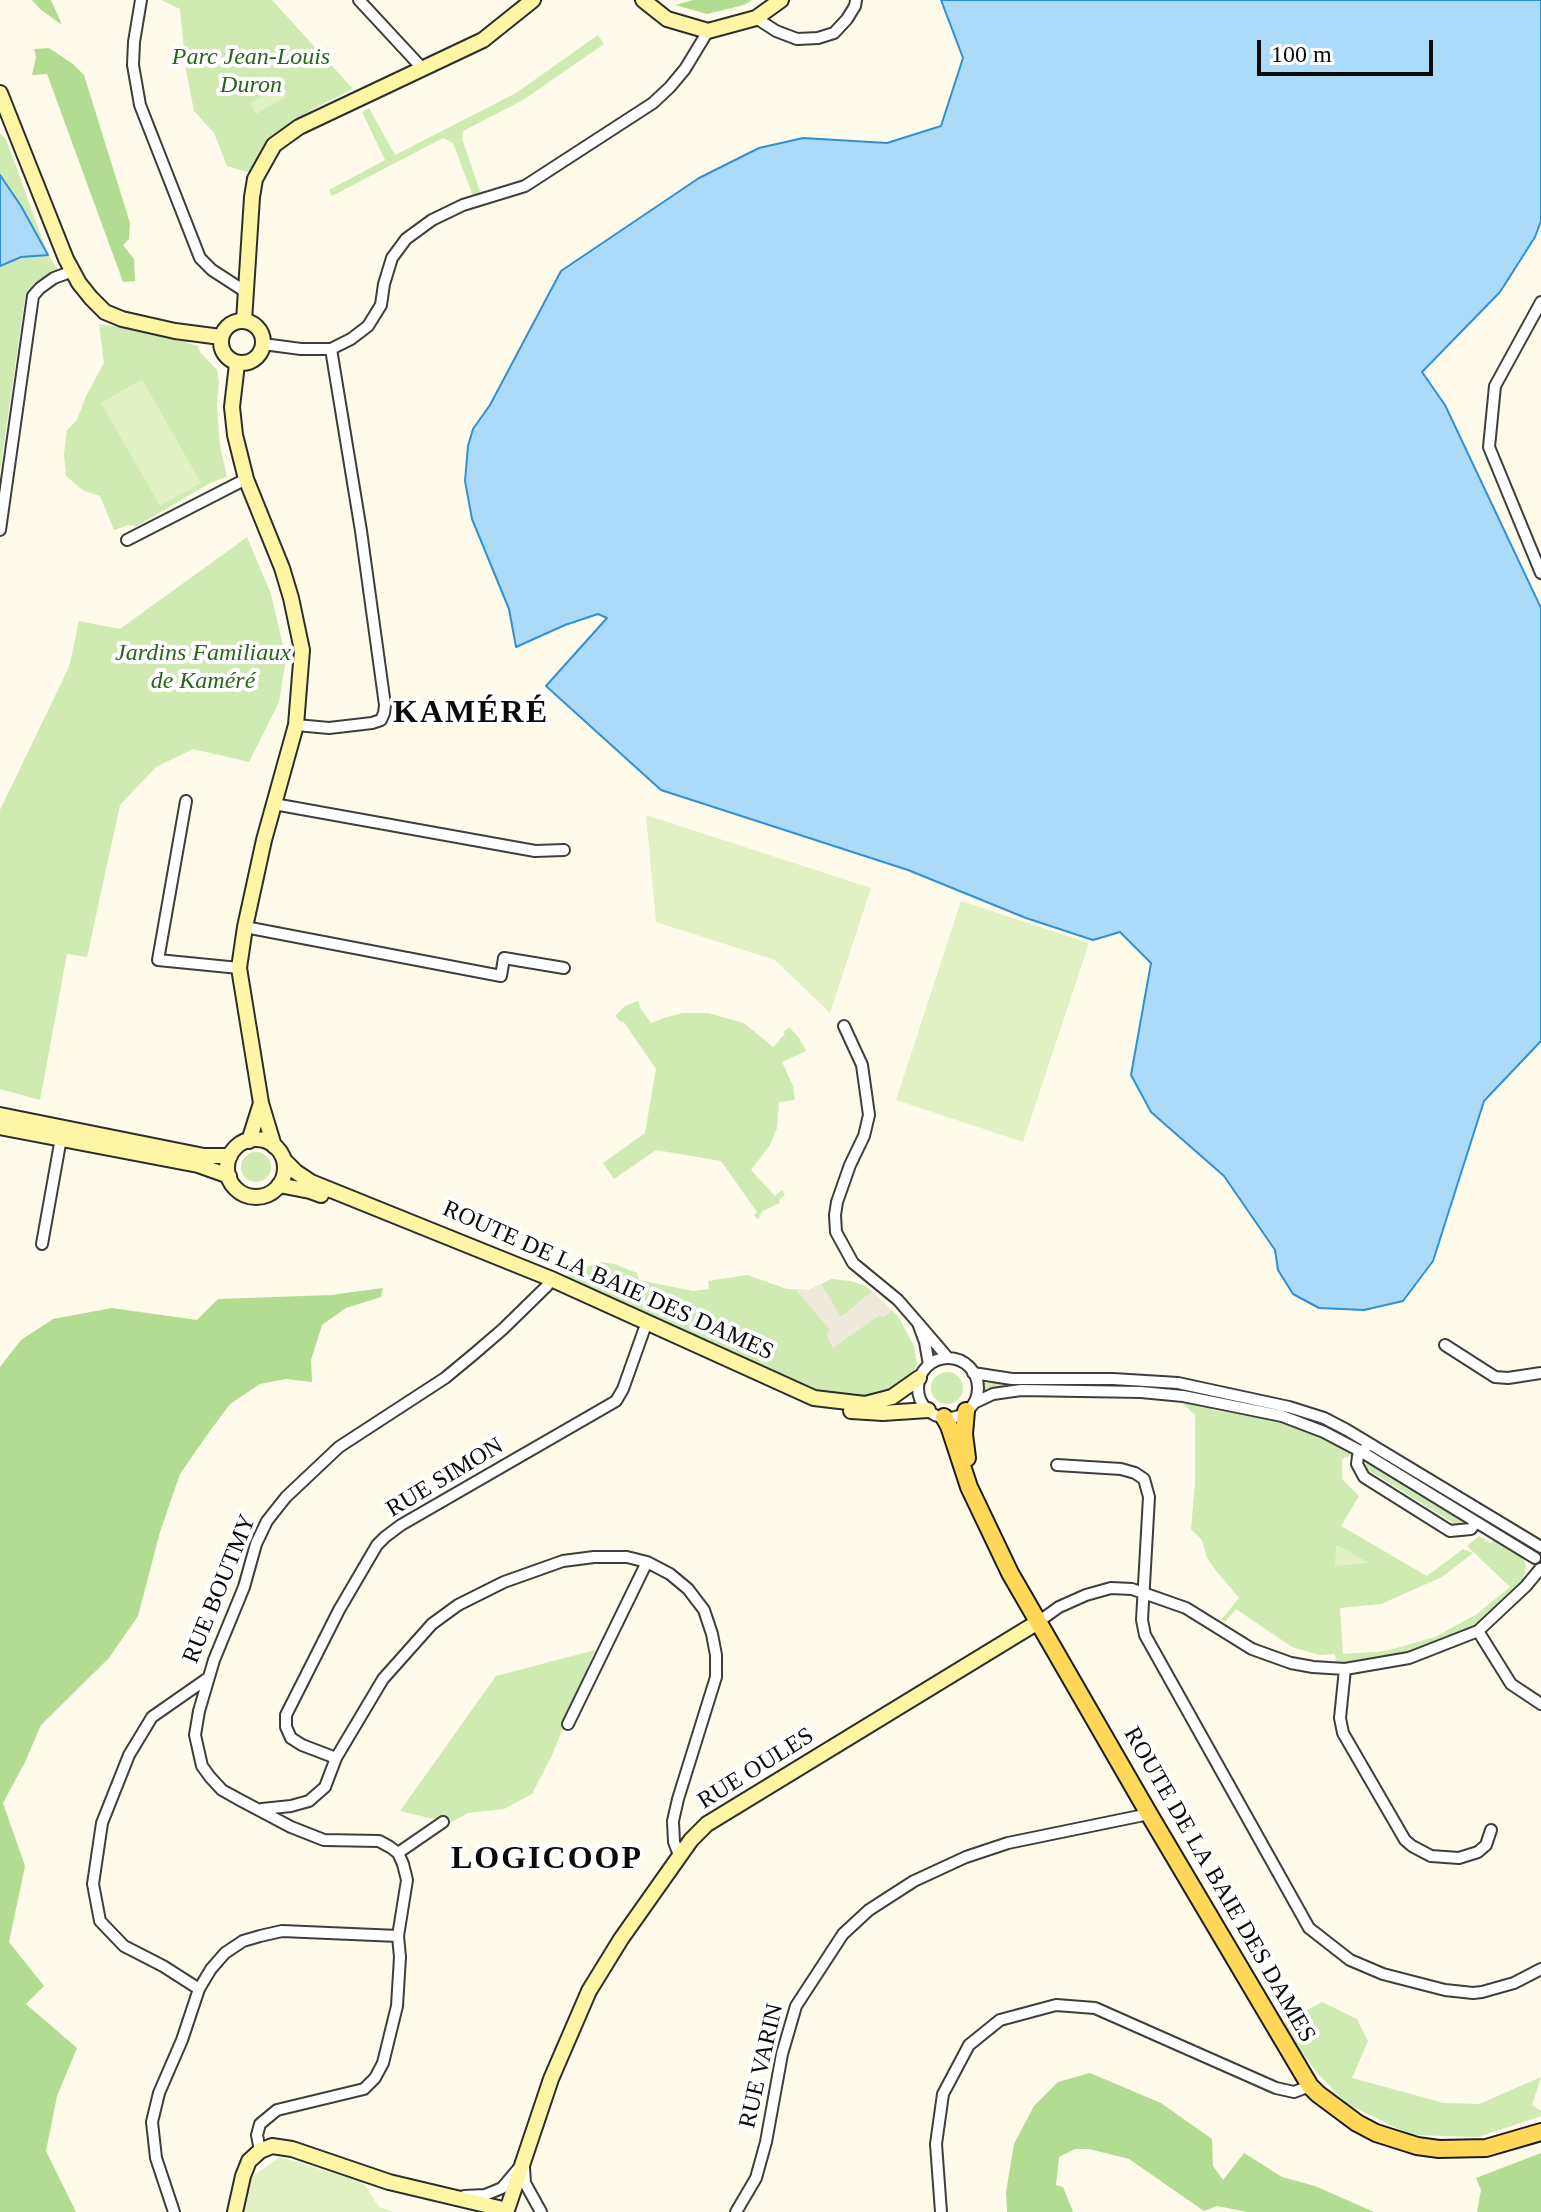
<!DOCTYPE html>
<html>
<head>
<meta charset="utf-8">
<style>
  body { margin:0 }
  #map { position:relative; width:1541px; height:2212px; overflow:hidden; background:#fffbea; font-family:"Times New Roman",serif }
  canvas { display:block }
  .scale { position:absolute; left:1257px; top:40px; width:176px; height:36px; box-sizing:border-box; border:4px solid #0b0b0b; border-top:0; padding-left:10px; font-size:24px; line-height:28px; white-space:nowrap; color:#0b0b0b; -webkit-text-stroke:6px #fff; paint-order:stroke }
</style>
</head>
<body>
<div id="map">
<canvas width="1541" height="2212"></canvas>
<div class="scale">100 m</div>
</div>
<script>
const ctx = document.querySelector('canvas').getContext('2d');
ctx.lineJoin = 'round';
function paint(path, color) { ctx.fillStyle = color; ctx.fill(path, 'evenodd'); }
const toPath = rows => new Path2D(rows.map(r => 'M' + r).join(''));
function strokePath(path, color, width, dash) { ctx.strokeStyle = color; ctx.lineWidth = width; ctx.lineCap = dash ? 'butt' : 'round'; ctx.setLineDash(dash || []); ctx.stroke(path); }
function drawText(font, color, halo, rows, align = 'center') {
  ctx.font = font + ' "Times New Roman",serif'; ctx.lineWidth = 8; ctx.setLineDash([]); ctx.textBaseline = 'middle'; ctx.strokeStyle = halo; ctx.fillStyle = color; for (const [text, x, y, turn = 0] of rows) {
    ctx.save(); ctx.translate(x, y); ctx.rotate((+turn || 0) * Math.PI / 180); ctx.textAlign = isNaN(turn) ? turn : align; if (halo) ctx.strokeText(text, 0, 0); ctx.fillText(text, 0, 0); ctx.restore();
  }
}
paint(toPath([
  [161,0,272,0,353,89,313,109,272,135,251,173,227,166,214,133,194,111,186,70,180,9],
  [598,35,604,44,523,100,463,131,462,139,481,194,473,196,453,143,443,138,332,196,329,190,385,160,362,112,369,108,395,155,516,93],
  [0,133,6,139,48,255,59,271,35,282,25,298,0,471],
  [99,324,152,332,198,346,200,352,217,370,219,381,217,406,220,446,227,477,212,482,137,526,128,525,114,530,100,496,84,491,66,476,64,454,67,430,77,420,86,396,104,363],
  [247,537,271,594,286,659,279,702,249,762,193,749,156,767,120,805,87,957,67,954,40,1100,0,1089,0,810,69,667,79,621,120,629],
  [638,1001,641,1009,651,1023,667,1017,683,1013,708,1013,744,1023,773,1047,785,1034,783,1032,789,1027,799,1038,806,1051,782,1062,793,1086,795,1100,779,1102,777,1128,770,1145,751,1170,775,1196,782,1190,785,1195,779,1200,780,1203,763,1211,759,1216,760,1218,757,1219,754,1215,757,1212,721,1161,656,1150,614,1179,603,1163,645,1133,656,1069,623,1021,621,1022,615,1016,625,1006],
  '241 1167a15 15 0 1 1 30 0a15 15 0 1 1-30 0Z',
  [599,1262,615,1264,637,1273,639,1280,693,1291,709,1289,708,1281,747,1275,787,1289,809,1290,831,1279,851,1281,866,1286,898,1316,914,1346,917,1364,908,1381,895,1390,877,1396,846,1396,804,1388,565,1279,568,1275],
  '931 1388a16 16 0 1 1 32 0a16 16 0 1 1-32 0Z',
  [982,1383,1131,1384,1168,1387,1280,1408,1332,1426,1358,1440,1357,1443,1330,1430,1212,1398,1005,1388,984,1392],
  [1181,1402,1205,1404,1213,1410,1251,1417,1263,1415,1285,1421,1324,1436,1353,1451,1355,1458,1349,1456,1342,1459,1342,1479,1359,1496,1341,1526,1427,1576,1463,1549,1473,1553,1442,1577,1381,1604,1340,1608,1343,1654,1386,1651,1435,1637,1477,1614,1510,1587,1467,1546,1479,1536,1491,1543,1495,1538,1522,1555,1526,1566,1522,1583,1488,1615,1467,1630,1422,1649,1377,1659,1336,1663,1335,1654,1320,1655,1292,1647,1236,1609,1225,1622,1221,1620,1239,1598,1217,1572,1207,1558,1202,1540,1191,1529,1195,1483,1195,1415],
  [1371,1447,1526,1543,1524,1547,1368,1452],
  [1367,1462,1372,1462,1458,1515,1463,1521,1462,1526,1450,1531,1453,1523,1370,1471,1364,1477,1363,1469],
  [595,1650,552,1755,532,1794,504,1809,468,1813,450,1823,400,1811,496,1676],
  [1322,2002,1357,2019,1368,2041,1352,2078,1444,2103,1479,2104,1541,2077,1532,2105,1541,2111,1541,2116,1478,2137,1411,2135,1347,2104,1319,2075,1288,2034,1285,2022]
]), '#cfeab2');
paint(toPath([
  [32,0,51,0,62,25,40,9],
  [693,0,752,0,744,5,707,14,675,5],
  [49,48,73,64,84,75,130,223,129,239,123,245,134,259,135,281,123,282,47,74,32,75,36,57,34,49],
  [383,1288,381,1297,346,1308,322,1325,311,1360,312,1382,286,1379,260,1384,230,1404,207,1435,180,1474,160,1532,138,1616,109,1658,41,1725,25,1762,3,1803,25,1866,9,1942,44,1986,26,2004,77,2048,57,2096,46,2151,76,2212,0,2212,0,1367,21,1340,53,1319,112,1308,197,1320,218,1299,331,1295],
  [1090,2073,1161,2103,1212,2139,1213,2166,1223,2180,1244,2153,1282,2177,1315,2186,1374,2212,1247,2212,1217,2206,1204,2211,1129,2159,1089,2149,1075,2149,1059,2157,1056,2185,1063,2187,1073,2212,1007,2212,1006,2192,1014,2144,1034,2106,1058,2082],
  [1541,2153,1541,2212,1477,2212,1481,2190,1476,2178]
]), '#b2dc91');
paint(toPath([
  [280,87,286,97,256,114,250,103],
  [142,379,201,483,160,506,101,403],
  [646,815,871,888,830,1013,775,960,656,922],
  [961,901,1089,943,1023,1142,896,1100],
  [1336,1546,1340,1546,1369,1563,1335,1566],
  [280,2157,363,2182,379,2207,393,2212,243,2212,249,2179]
]), '#e1f1c4');
paint(toPath([
  [821,1284,841,1317,872,1291,893,1311,883,1317,880,1315,833,1348,826,1335,830,1330,795,1289,809,1290]
]), '#eee9da');
const water = toPath([
  [941,0,1541,0,1541,221,1535,237,1500,292,1422,372,1445,405,1541,608,1541,1041,1484,1101,1433,1261,1403,1301,1364,1310,1319,1308,1293,1294,1278,1270,1275,1250,1224,1176,1151,1112,1131,1075,1151,963,1120,932,1093,940,1026,918,908,870,661,790,546,686,607,618,598,614,565,625,516,647,509,609,472,519,465,481,468,446,473,429,490,405,561,271,699,178,759,148,803,138,887,143,941,126,963,58,941,0],
  [0,175,21,206,48,255,21,257,0,266,0,175]
]);
paint(water, '#acdbf9');
strokePath(water, '#3090d3', 2);
const street = toPath([
  [141,0,134,42,133,65,140,105,200,258,212,270,246,292],
  [359,0,422,68],
  [756,18,776,31,797,39,818,38,834,33,847,19,855,6,856,0],
  [1541,302,1495,386,1489,447,1541,573],
  [263,344,301,349,331,349,351,339,368,326,381,305,384,284,392,258,406,239,432,220,463,205,525,186,653,103,670,87,685,69,708,31],
  [0,530,33,296,40,288,54,278,73,271],
  [127,540,246,479],
  [296,725,329,728,372,723,381,720,384,713,385,705,361,531,331,349],
  [186,801,158,960,239,968],
  [274,804,535,851,564,850],
  [245,927,501,976,504,958,564,968],
  [844,1026,862,1065,869,1115,864,1136,850,1165,837,1202,835,1215,836,1232,853,1263,898,1300,918,1323],
  [42,1244,61,1138],
  [1445,1345,1495,1377,1508,1378,1541,1373],
  '918 1388a30 30 0 1 1 60 0a30 30 0 1 1-60 0Z',
  [929,1365,925,1342,918,1323,948,1358],
  [973,1373,1012,1379,1113,1379,1178,1383,1289,1407,1324,1418,1347,1430,1541,1547],
  [974,1403,993,1394,1021,1390,1141,1392,1183,1396,1282,1416,1324,1432,1362,1452,1535,1558],
  [1365,1449,1358,1456,1357,1464,1364,1477,1450,1531,1471,1529,1475,1523],
  [1057,1465,1121,1469,1135,1473,1144,1479,1149,1497,1142,1620,1145,1635,1309,1928,1350,1960,1383,1974,1445,1990,1473,1993,1482,1992,1514,1983,1541,1969],
  [1038,1622,1059,1607,1086,1595,1111,1588,1132,1589,1186,1608,1252,1649,1291,1663,1313,1667,1345,1669,1409,1658,1478,1631,1526,1586,1540,1569],
  [1478,1631,1511,1684,1541,1704],
  [1345,1669,1340,1718,1343,1733,1405,1840,1412,1846,1431,1856,1459,1858,1478,1852,1486,1845,1491,1830],
  [208,1678,152,1717,129,1755,102,1823,93,1884,100,1921,124,1946,163,1966,199,1989,211,1969,225,1953,243,1941,260,1936,282,1931,398,1936],
  [568,1724,647,1562],
  [336,1758,302,1745,291,1738,286,1727,286,1715,339,1610,377,1545,385,1537,401,1525,616,1401,623,1389,644,1330],
  [262,1809,291,1806,309,1801,325,1787,336,1758,383,1679,432,1624,458,1605,504,1582,563,1561,594,1557,627,1557,647,1562,670,1574,688,1589,704,1610,712,1634,716,1655,716,1677,678,1799,673,1821,674,1842,679,1855],
  [398,1853,443,1822],
  [260,2151,257,2135,260,2124,277,2110,364,2089,375,2078,383,2063,397,2006,400,1957,398,1936,407,1880,403,1864,398,1853,390,1847,379,1841,324,1840,291,1827,240,1800,222,1790,210,1777,202,1766,195,1735,199,1711,214,1660,244,1587,256,1544,267,1521,286,1497,339,1447,445,1378,474,1354,503,1329,547,1286],
  [524,2167,525,2183,541,2212],
  [464,2196,485,2195,502,2188,518,2169],
  [174,2212,156,2158,152,2122,159,2093,182,2040,199,1989],
  [736,2212,756,2178,766,2142,782,2054,796,2006,843,1934,869,1910,914,1881,966,1857,1008,1843,1149,1814],
  [941,2212,936,2144,943,2094,969,2045,1000,2020,1056,2005,1095,2008,1276,2088,1294,2092,1310,2086]
]);
const secondary = toPath([
  [643,0,667,19,708,31,756,18,781,0],
  [0,93,66,259,79,283,91,298,105,312,122,319,175,331,221,337],
  '221 342a21 21 0 1 1 42 0a21 21 0 1 1-42 0Z',
  [244,321,252,197,255,179,274,145,299,127,483,40,533,0],
  [237,364,232,407,235,435,246,479,282,568,291,598,302,650,296,725,264,840,245,927,239,968,261,1103,274,1146],
  [0,1115,204,1156,230,1156],
  [0,1127,198,1165,229,1176],
  '227 1168a29 29 0 1 1 58 0a29 29 0 1 1-58 0Z',
  [249,1141,261,1103],
  [284,1160,296,1172,311,1182,549,1278,814,1398,865,1404,892,1397,919,1378],
  [279,1185,310,1191,321,1195],
  [851,1411,883,1413,928,1410],
  [235,2212,243,2176,249,2161,260,2151,272,2146,292,2149,389,2182,507,2210,551,2079,589,1991,621,1939,691,1840,707,1824,1038,1622]
]);
const primary = toPath([
  [966,1411,964,1434,967,1458],
  [944,1417,949,1426,969,1487,1010,1573,1149,1814,1310,2086,1318,2094,1357,2123,1376,2133,1417,2146,1439,2149,1486,2148,1541,2132]
]);
strokePath(street, '#3e3e3e', 14);
strokePath(secondary, '#2d2d2d', 18);
strokePath(primary, '#1c1c1c', 20);
strokePath(street, '#fff', 10);
strokePath(secondary, '#fff6a5', 14);
strokePath(primary, '#ffd85a', 16);
drawText('italic 24px', '#29651a', '#fff', [
  ["Parc Jean-Louis",251,58],
  ["Duron",251,86],
  ["Jardins Familiaux",203,654],
  ["de Kaméré",203,682]
]);
drawText('24px', '#0b0b0b', '#fff', [
  ["ROUTE DE LA BAIE DES DAMES",608,1281,24],
  ["RUE SIMON",445,1478,-31],
  ["RUE BOUTMY",220,1589,-68],
  ["RUE OULES",756,1769,-32],
  ["ROUTE DE LA BAIE DES DAMES",1219,1885,60],
  ["RUE VARIN",762,2066,-77]
]);
ctx.letterSpacing = '2px';
drawText('bold 32px', '#0b0b0b', '#fff', [
  ["KAMÉRÉ",471,714],
  ["LOGICOOP",547,1860]
]);
ctx.letterSpacing = '0px';
</script>
</body>
</html>
